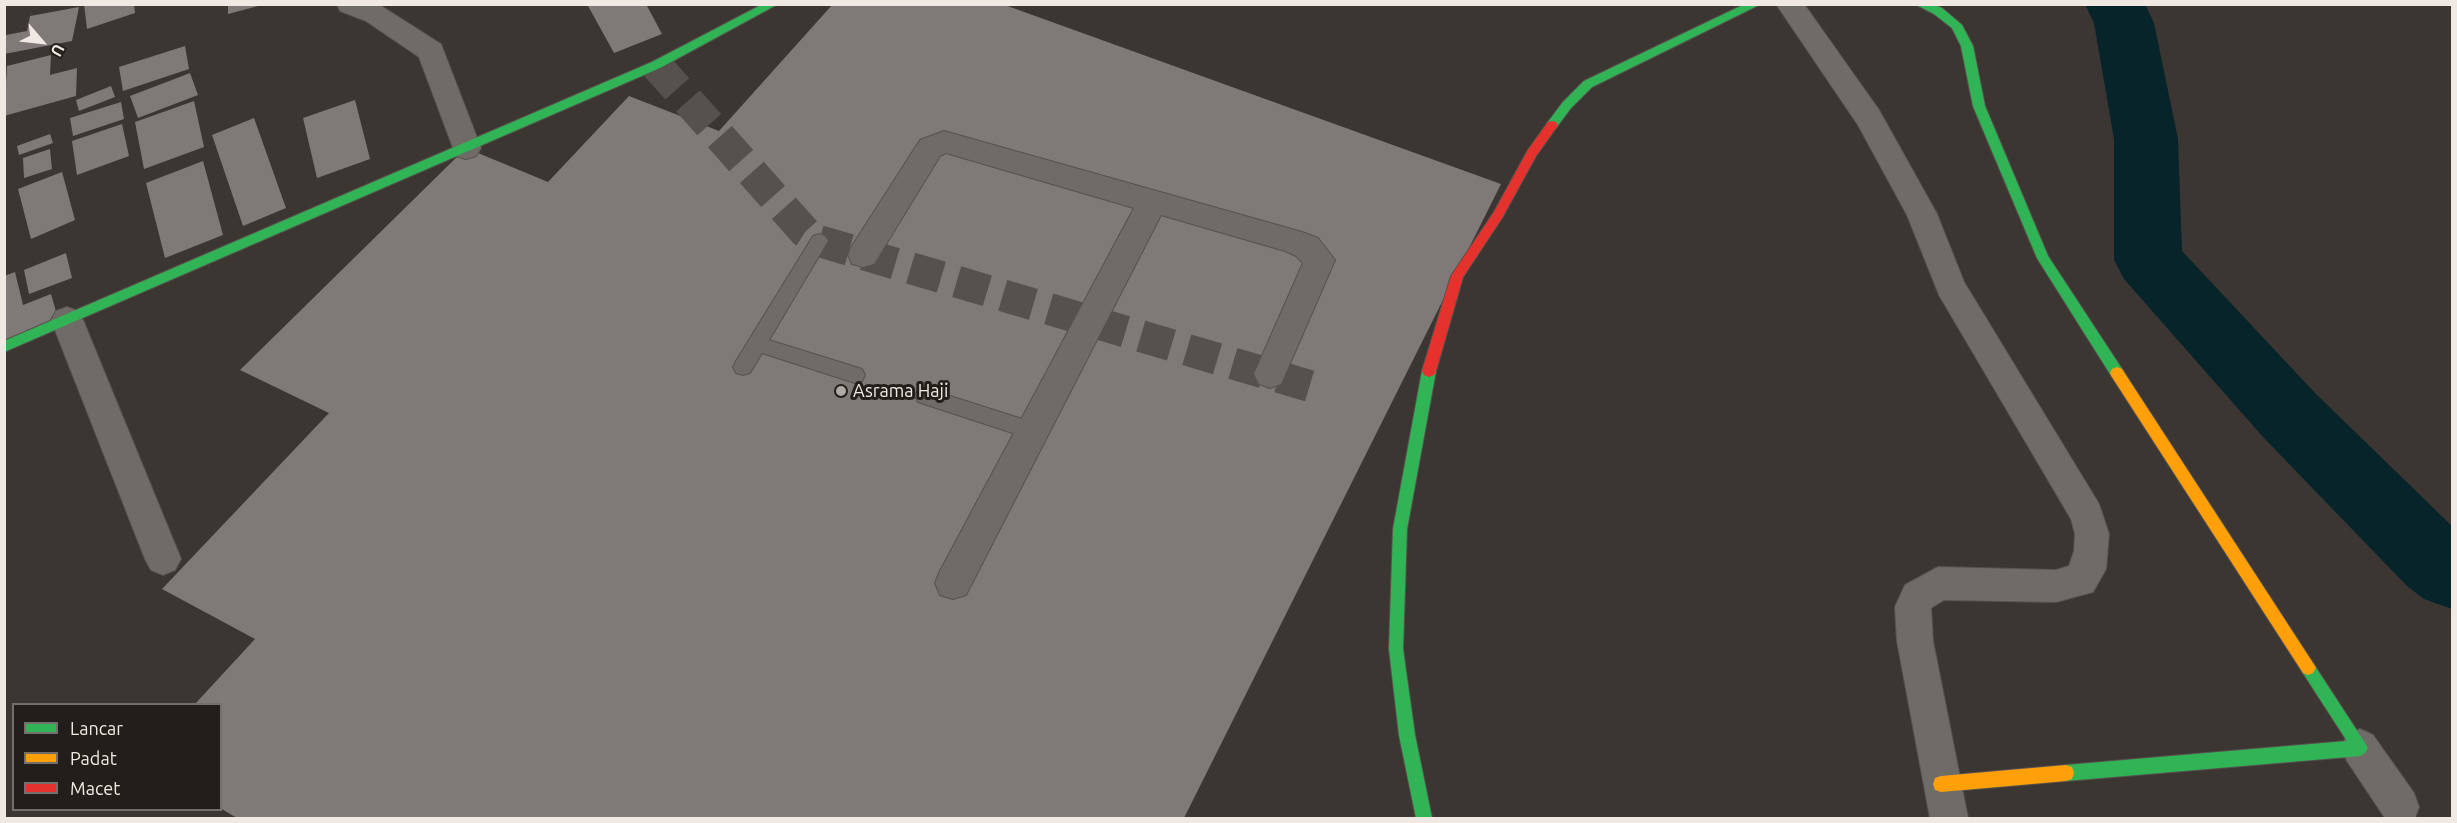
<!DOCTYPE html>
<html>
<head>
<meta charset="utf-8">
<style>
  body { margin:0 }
  #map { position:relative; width:2457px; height:823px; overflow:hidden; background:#3b3631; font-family:Ubuntu,sans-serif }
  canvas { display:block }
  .frame { position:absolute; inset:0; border:6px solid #efe8e3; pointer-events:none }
  .legend { position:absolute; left:12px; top:703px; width:210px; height:108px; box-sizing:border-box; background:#221e1a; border:2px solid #746f6a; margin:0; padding:8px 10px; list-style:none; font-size:18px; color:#efe8e3 }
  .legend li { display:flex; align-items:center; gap:12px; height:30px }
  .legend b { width:30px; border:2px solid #746f6a }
  .north { position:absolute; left:12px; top:12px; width:60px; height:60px; -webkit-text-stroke:4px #221e1a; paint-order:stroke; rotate:118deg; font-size:16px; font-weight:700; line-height:24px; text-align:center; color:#efe8e3 }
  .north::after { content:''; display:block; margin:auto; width:21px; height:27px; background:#efe8e3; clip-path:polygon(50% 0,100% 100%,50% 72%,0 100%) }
</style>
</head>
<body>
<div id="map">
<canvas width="2457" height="823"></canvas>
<div class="frame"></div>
<ul class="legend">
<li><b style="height:8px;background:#30b455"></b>Lancar</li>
<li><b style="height:8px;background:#ff9f0a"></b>Padat</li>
<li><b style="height:8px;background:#e5322d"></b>Macet</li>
</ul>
<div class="north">U</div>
</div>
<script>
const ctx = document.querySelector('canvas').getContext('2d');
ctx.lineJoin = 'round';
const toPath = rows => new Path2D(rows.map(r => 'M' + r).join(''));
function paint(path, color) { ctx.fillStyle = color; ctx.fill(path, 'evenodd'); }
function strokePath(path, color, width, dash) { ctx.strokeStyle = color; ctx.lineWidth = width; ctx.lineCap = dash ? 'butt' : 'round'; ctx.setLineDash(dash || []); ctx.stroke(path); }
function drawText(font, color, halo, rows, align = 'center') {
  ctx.font = font + ' Ubuntu,sans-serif'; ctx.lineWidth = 6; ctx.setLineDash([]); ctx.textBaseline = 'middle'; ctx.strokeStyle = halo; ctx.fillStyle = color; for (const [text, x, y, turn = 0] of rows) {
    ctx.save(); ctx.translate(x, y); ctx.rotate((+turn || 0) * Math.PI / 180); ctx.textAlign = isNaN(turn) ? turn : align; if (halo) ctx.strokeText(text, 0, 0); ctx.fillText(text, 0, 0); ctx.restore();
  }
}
paint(toPath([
  [2085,4,2145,4,2154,23,2178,139,2182,251,2315,393,2452,526,2452,609,2424,599,2407,586,2263,437,2124,279,2114,260,2114,139,2094,23,2085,4]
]), '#07242b');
paint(toPath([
  [84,4,134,4,135,13,87,29],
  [228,4,262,4,262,5,228,14],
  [587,4,646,4,662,34,614,53],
  [833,4,1002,4,1501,184,1184,818,237,818,220,808,220,704,195,704,255,639,162,589,329,413,240,370,466,148,548,182,629,96,719,131],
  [79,7,72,41,4,54,6,35,27,31,30,16],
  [185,46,189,69,123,91,119,67],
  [51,55,50,75,77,68,76,96,4,116,7,66],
  [190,73,198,95,138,118,130,96],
  [111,86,115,97,79,111,76,100],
  [355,100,370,159,317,178,303,118],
  [194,101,204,147,144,169,135,122],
  [121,102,124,119,73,136,70,118],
  [254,118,286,208,243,226,212,135],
  [122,124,129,156,77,175,72,141],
  [50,134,53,143,19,155,17,146],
  [50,149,52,169,24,178,23,158],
  [203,161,223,235,165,258,146,183],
  [62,172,75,220,31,239,18,189],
  [66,253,72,278,29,294,24,270],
  [15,272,23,305,51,294,59,322,4,345,4,276]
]), '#7f7a77');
strokePath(toPath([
  [656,65,805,232,819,241,1323,390]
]), '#56514c', 32, [32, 16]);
const lane = toPath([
  [819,234,825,236,828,241,769,340,862,369,865,375,862,381,855,383,762,353,750,373,743,375,736,373,733,367,736,361,813,236,819,234],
  [925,388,1041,425,1044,431,1041,437,1034,440,918,402,915,396,918,390,925,388]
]);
const street = toPath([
  [337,4,378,4,441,44,481,148,476,156,466,159,456,156,419,57,366,21,340,11,337,4],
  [1776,4,1804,4,1879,110,1937,214,1964,282,2099,504,2109,534,2106,569,2093,592,2056,602,1944,600,1931,608,1933,641,1968,818,1930,818,1897,641,1895,607,1905,585,1938,567,2056,570,2069,566,2074,551,2075,534,2071,519,1939,295,1907,215,1858,125,1776,4],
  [944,131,1302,232,1318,238,1335,260,1281,384,1270,388,1259,384,1254,374,1303,263,1296,256,1285,251,1161,215,966,595,953,599,940,595,935,583,940,571,1134,208,946,153,940,156,874,264,863,267,852,264,848,255,852,246,920,140,944,131],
  [67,307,78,311,83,320,181,559,175,570,163,575,151,570,145,559,51,320,56,311,67,307],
  [2360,729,2373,735,2414,793,2419,807,2415,818,2385,818,2347,761,2341,748,2347,735,2360,729]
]);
const fast = toPath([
  [763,4,778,4,660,68,4,352,4,341,652,62,763,4],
  [1745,4,1761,4,1592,87,1571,108,1556,128,1548,128,1546,125,1548,122,1563,102,1584,81,1745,4],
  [1915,4,1932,4,1942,8,1962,25,1973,46,1985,106,2048,256,2122,369,2124,373,2122,377,2112,377,2037,258,1973,106,1961,46,1952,28,1934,14,1915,4],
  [1429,365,1434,367,1436,371,1407,529,1403,649,1415,735,1432,818,1416,818,1399,735,1389,649,1393,529,1422,371,1424,367,1429,365],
  [2308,661,2313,663,2365,743,2368,748,2365,753,2360,756,2066,781,2060,779,2058,773,2060,767,2066,765,2347,741,2303,673,2300,668,2303,663,2308,661]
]);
const slow = toPath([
  [2117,367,2122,369,2313,663,2316,668,2313,673,2308,675,2303,673,2112,377,2110,373,2112,369,2117,367],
  [2066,765,2072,767,2074,773,2072,779,2066,781,1941,792,1935,790,1933,784,1935,778,1941,776,2066,765]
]);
const jam = toPath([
  [1552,121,1556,122,1558,125,1556,128,1536,156,1502,218,1463,277,1436,371,1434,375,1429,377,1424,375,1422,371,1451,276,1494,212,1528,150,1548,122,1552,121]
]);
strokePath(lane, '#57524f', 2);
strokePath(street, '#57524f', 2);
strokePath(fast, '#57524f', 2);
strokePath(slow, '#57524f', 2);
strokePath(jam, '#57524f', 2);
paint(lane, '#6f6b67');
paint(street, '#6f6b67');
paint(fast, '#30b455');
paint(slow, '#ff9f0a');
paint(jam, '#e5322d');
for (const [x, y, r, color] of [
  [841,391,6,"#b0aaa5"]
]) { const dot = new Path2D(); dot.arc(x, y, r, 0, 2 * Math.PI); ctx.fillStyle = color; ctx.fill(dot); strokePath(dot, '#221e1a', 2); }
drawText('18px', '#efe8e3', '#221e1a', [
  ["Asrama Haji",853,391]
], 'left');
</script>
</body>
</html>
